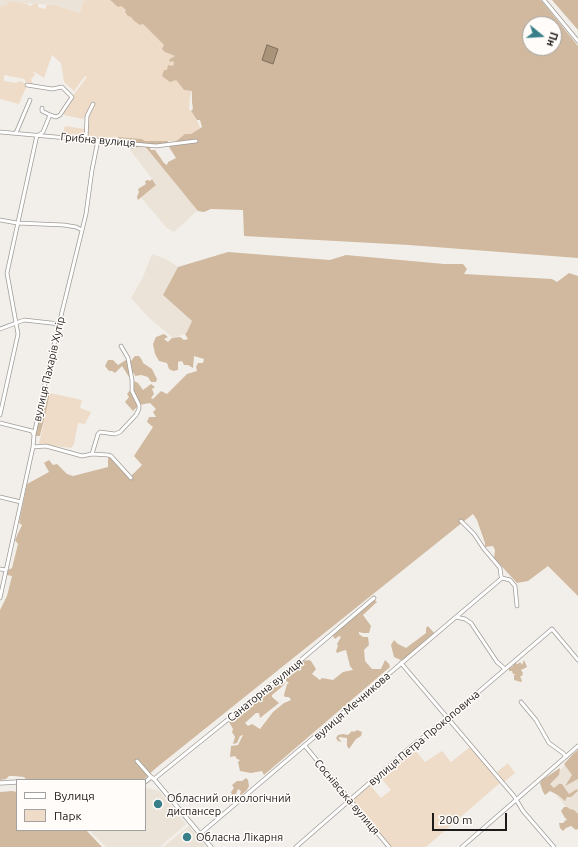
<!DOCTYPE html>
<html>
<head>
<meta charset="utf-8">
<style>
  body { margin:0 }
  #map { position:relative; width:578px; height:847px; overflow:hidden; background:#f2efea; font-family:Ubuntu,sans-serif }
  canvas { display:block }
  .legend { position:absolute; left:16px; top:779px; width:130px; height:52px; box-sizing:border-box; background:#fffcf9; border:1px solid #a4a2a0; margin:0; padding:5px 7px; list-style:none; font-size:12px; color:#1c1b1a }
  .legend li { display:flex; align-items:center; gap:8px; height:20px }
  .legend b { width:20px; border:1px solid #a4a2a0 }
  .north { position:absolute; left:522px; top:16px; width:40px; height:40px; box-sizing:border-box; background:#fffcf9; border:1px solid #a4a2a0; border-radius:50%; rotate:108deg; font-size:11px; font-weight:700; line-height:16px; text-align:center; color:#1c1b1a }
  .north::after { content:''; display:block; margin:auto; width:14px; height:18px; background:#387f8a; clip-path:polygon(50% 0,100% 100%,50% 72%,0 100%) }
  .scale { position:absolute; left:432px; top:813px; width:75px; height:18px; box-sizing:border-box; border:2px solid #1c1b1a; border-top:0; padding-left:5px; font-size:12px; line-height:14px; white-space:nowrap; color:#1c1b1a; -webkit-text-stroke:3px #fffcf9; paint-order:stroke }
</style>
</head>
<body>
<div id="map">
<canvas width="578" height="847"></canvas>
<ul class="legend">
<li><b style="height:5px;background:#fff"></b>Вулиця</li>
<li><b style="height:11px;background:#eedcc8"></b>Парк</li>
</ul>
<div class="north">Пн</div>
<div class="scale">200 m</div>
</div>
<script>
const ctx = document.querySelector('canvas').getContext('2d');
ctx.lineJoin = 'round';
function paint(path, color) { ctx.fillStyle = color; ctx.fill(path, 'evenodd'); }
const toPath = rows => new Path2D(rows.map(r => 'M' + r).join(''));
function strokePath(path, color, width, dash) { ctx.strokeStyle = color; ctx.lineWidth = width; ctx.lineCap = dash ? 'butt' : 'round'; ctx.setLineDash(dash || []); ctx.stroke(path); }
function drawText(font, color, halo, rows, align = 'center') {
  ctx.font = font + ' Ubuntu,sans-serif'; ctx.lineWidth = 3; ctx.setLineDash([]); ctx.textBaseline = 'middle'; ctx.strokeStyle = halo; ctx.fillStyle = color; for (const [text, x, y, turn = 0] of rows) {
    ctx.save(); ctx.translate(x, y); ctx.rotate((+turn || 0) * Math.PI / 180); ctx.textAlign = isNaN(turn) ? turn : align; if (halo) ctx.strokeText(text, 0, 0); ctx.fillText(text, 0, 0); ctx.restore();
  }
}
paint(toPath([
  [0,0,84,0,80,13,54,5,18,3,11,1,4,6,0,6],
  [144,145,198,210,174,232,167,228,141,198,156,184,130,150],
  [152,254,166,259,178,267,163,295,192,321,187,333,176,337,172,337,148,317,131,298,143,277],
  [578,753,578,821,546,783],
  [145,787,159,791,186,824,160,847,106,847,90,831,145,830],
  [189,826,206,847,163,847]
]), '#ece3d8');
paint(toPath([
  [84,0,110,0,113,3,121,6,126,10,133,20,143,24,164,45,162,49,175,56,173,61,174,64,172,66,176,80,184,90,192,91,190,97,189,109,197,120,200,128,191,134,185,134,178,141,145,141,142,139,120,137,107,138,62,136,65,126,85,129,89,111,83,119,64,115,63,112,71,98,87,77,85,76,74,91,64,82,61,63,52,55,44,78,33,71,35,75,31,79,33,84,27,84,24,79,4,75,4,81,17,83,18,81,23,82,27,85,19,104,0,99,0,6,4,6,11,1,27,4,30,6,33,4,38,4,38,7,46,9,46,5,54,5,80,13],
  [50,393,82,400,80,408,91,412,85,424,78,423,74,444,71,448,39,444],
  [470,747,500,783,426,847,391,847,354,801,353,799,369,784,381,798,391,790,379,776,413,748,425,762,442,751,451,762],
  [508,763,515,773,504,782,497,772]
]), '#eedcc8');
paint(toPath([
  [110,0,541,0,578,46,578,258,409,245,244,236,243,210,211,209,204,212,198,211,144,145,132,149,129,146,129,143,120,142,118,137,142,139,145,141,168,141,167,145,148,145,151,150,155,150,164,163,167,165,168,162,176,158,169,147,185,134,191,134,202,127,200,120,197,120,191,111,193,109,192,102,192,91,184,90,176,80,170,82,162,76,164,70,167,70,168,65,172,66,174,64,173,61,171,62,169,61,170,59,175,56,165,52,162,49,164,45,143,24,140,25,133,20,131,17,128,16,125,12,126,10,121,6,118,7],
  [530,24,554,24,554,48,530,48],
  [552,0,578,0,578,30],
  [152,179,156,185,138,200,137,197,139,192,138,189,146,184,145,181,148,180,150,181],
  [228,252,330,260,346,255,444,264,463,264,467,269,464,274,552,279,557,282,569,273,578,276,578,596,548,566,528,581,517,583,494,558,495,550,493,546,485,547,485,543,477,520,473,514,156,768,143,780,27,780,24,777,14,776,9,776,6,779,0,780,0,610,7,596,12,576,7,575,8,570,12,568,18,544,15,540,22,525,19,523,27,484,49,472,44,463,49,460,53,465,57,464,67,474,73,476,108,467,108,457,111,456,131,476,142,465,134,456,153,427,147,422,149,417,156,417,153,412,156,409,150,403,139,405,133,411,125,402,129,397,127,394,131,389,132,380,138,383,143,390,151,384,155,387,152,389,154,394,151,398,153,399,161,391,167,394,187,374,197,371,196,367,198,363,203,363,204,359,194,356,193,368,188,365,184,365,182,361,178,362,178,370,173,371,169,369,167,363,159,361,155,354,153,344,156,337,164,334,168,337,164,339,168,342,172,338,180,337,184,340,188,339,185,334,187,332,192,321,163,295,178,267],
  [135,356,139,356,142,360,143,363,152,369,157,379,156,382,151,382,148,377,141,375,135,376,134,373,129,377,122,366,115,373,112,371,109,371,105,366,108,360,113,360,118,365,126,360,131,361],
  [46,392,50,392,46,412,40,435,40,436,36,436,35,434],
  [374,599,377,602,363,615,371,626,369,633,363,633,359,632,359,634,363,637,368,637,369,645,364,650,365,661,372,669,381,669,385,660,389,664,390,667,264,775,262,771,251,773,240,771,238,762,240,760,237,759,235,756,230,757,231,746,238,745,243,735,240,736,237,743,233,744,235,737,232,732,233,729,229,722,282,681,285,683,284,685,272,695,272,697,279,703,260,718,259,713,256,713,245,723,248,726,252,724,260,729,273,712,284,703,291,700,289,697,285,697,284,695,287,684,289,683,286,681,287,674,302,661,309,660,311,661,316,669,312,674,320,680,322,678,333,680,343,672,353,670,350,666,346,650,342,651,337,653,336,651,338,646,337,644,341,637,339,636,335,639,332,635],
  [428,626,435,634,403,661,394,657,391,645,394,640,398,644,406,648,426,633,426,628],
  [524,660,527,667,521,670,523,673,522,676,520,676,522,681,521,682,514,680,514,675,516,674,513,674,512,671,509,671,509,668,512,667,515,663,518,664,520,662,522,665],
  [357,730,362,732,361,736,356,739,349,749,347,746,347,738,339,737,339,739,342,742,338,741,336,738,338,735,343,734,348,735,352,731,354,732],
  [578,750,578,779,565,786,572,775,564,764,573,754],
  [560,768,559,775,550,784,554,788,559,784,562,784,569,794,577,789,578,791,571,797,567,797,565,801,558,795,550,791,545,795,543,792,540,783,542,780],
  [246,778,248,780,249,786,247,790,239,797,241,791,238,789,236,794,232,795,231,792,234,788,232,785,237,781,242,781],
  [12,791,17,792,17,830,86,830,102,847,0,847,0,792],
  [564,807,567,807,570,809,574,810,578,814,578,829,576,830,571,826,566,828,563,831,560,828,559,823,563,823,567,819,565,818,561,811]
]), '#d0b99e');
const water = toPath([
  [267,45,278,49,273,64,262,60,267,45]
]);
paint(water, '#a99379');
strokePath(water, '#7f6f5c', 1);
const minor = toPath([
  [544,0,578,41],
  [27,85,52,89,62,87,72,97,60,115,56,117,50,115,43,132,39,135],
  [42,108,42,111,50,115],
  [0,132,156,146,196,141],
  [16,133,30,100],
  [86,140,87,116,93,104],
  [0,220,17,223,64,225,76,227,82,230],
  [0,329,24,320,60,324],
  [0,415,18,334,7,273,37,135],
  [0,423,32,431,34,435],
  [33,447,46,446,82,456,92,454,98,434,100,432,115,434,120,432,136,415,139,409,139,405,132,391,132,380,128,358,121,346],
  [92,454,108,455,111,456,131,478],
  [0,497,21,502],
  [461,521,474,534,484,549,496,563,500,568,501,576,502,578],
  [0,569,6,570],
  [502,578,510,580,515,586,517,606],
  [0,598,33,447,34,435,49,365,86,214,92,170,98,140],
  [456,617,465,619,471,623,497,662,505,669],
  [401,663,502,782,514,796,523,811,554,847],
  [521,702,536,720,549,743,563,753,566,757],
  [305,746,389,847],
  [137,761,151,777],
  [154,779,288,671,374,598],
  [200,834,502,578],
  [296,847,413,745,448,718,552,629,578,660],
  [462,847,578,746]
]);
const tertiary = toPath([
  [145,782,151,777,154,779,211,847],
  [0,783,17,782]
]);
strokePath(minor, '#a09d99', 4.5);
strokePath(tertiary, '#a09d99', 5);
strokePath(minor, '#fff', 3);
strokePath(tertiary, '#fff', 3.5);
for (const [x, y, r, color] of [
  [158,804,5,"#387f8a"],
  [187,837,5,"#387f8a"]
]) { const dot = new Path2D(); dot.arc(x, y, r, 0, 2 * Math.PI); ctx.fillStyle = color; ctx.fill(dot); strokePath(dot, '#fffcf9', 1.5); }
drawText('11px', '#1c1b1a', '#fffcf9', [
  ["Грибна вулиця",98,140,5],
  ["вулиця Пахарів Хутір",49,369,-77],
  ["Санаторна вулиця",265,690,-39],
  ["вулиця Мечникова",352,706,-41],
  ["вулиця Петра Прокоповича",424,738,-40],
  ["Соснівська вулиця",347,797,50]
]);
drawText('11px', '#1c1b1a', '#fffcf9', [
  ["Обласний онкологічний",167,798],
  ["диспансер",167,811],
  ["Обласна Лікарня",196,837]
], 'left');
</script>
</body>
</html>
